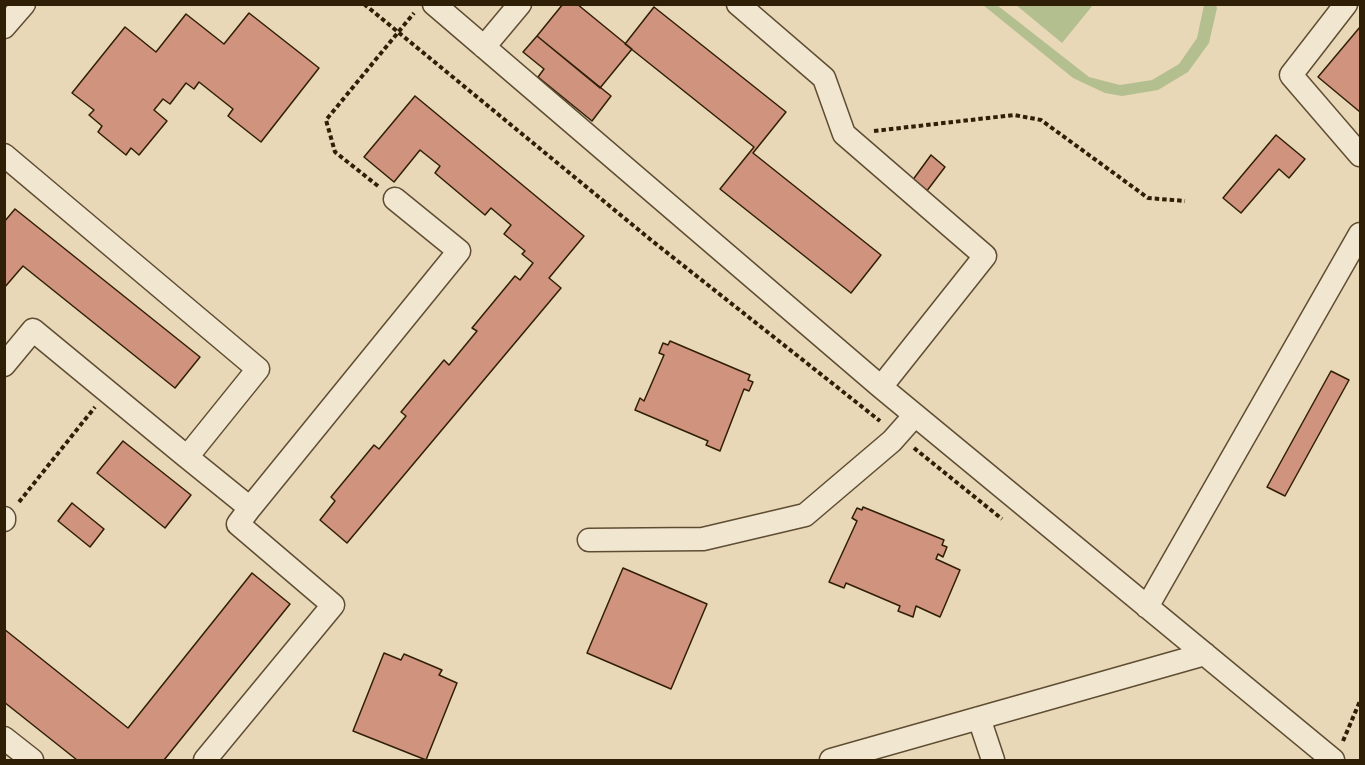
<!DOCTYPE html>
<html>
<head>
<meta charset="utf-8">
<style>
  body { margin:0 }
  #map { position:relative; width:1365px; height:765px; overflow:hidden; background:#e9d8b7; font-family:Alegreya,serif }
  canvas { display:block }
  .frame { position:absolute; inset:0; border:6px solid #301f07; pointer-events:none }
</style>
</head>
<body>
<div id="map">
<canvas width="1365" height="765"></canvas>
<div class="frame"></div>
</div>
<script>
const ctx = document.querySelector('canvas').getContext('2d');
ctx.lineJoin = 'round';
function paint(path, color) { ctx.fillStyle = color; ctx.fill(path, 'evenodd'); }
const toPath = rows => new Path2D(rows.map(r => 'M' + r).join(''));
function strokePath(path, color, width, dash) { ctx.strokeStyle = color; ctx.lineWidth = width; ctx.lineCap = dash ? 'butt' : 'round'; ctx.setLineDash(dash || []); ctx.stroke(path); }
paint(toPath([
  [983,5,997,5,1089,77,1120,85,1152,80,1179,64,1197,38,1204,5,1216,5,1217,8,1209,43,1188,72,1158,90,1122,96,1105,93,1073,78],
  [1016,5,1093,5,1062,43]
]), '#b4bf90');
const building = toPath([
  [563,4,577,4,632,49,600,88,537,36,563,4],
  [654,7,786,112,753,153,881,255,851,293,720,189,754,147,625,44,654,7],
  [249,13,319,68,261,142,228,116,233,109,199,82,194,89,186,83,170,104,163,99,154,110,167,121,139,155,131,148,126,155,98,132,102,126,89,115,94,110,72,93,125,27,156,52,186,14,224,44,249,13],
  [1360,27,1360,112,1318,77,1360,27],
  [537,36,611,96,592,121,538,77,544,69,523,52,537,36],
  [415,96,584,236,549,278,561,288,347,543,320,520,335,501,331,497,374,445,379,449,406,416,401,412,444,360,449,365,477,331,472,328,515,276,520,280,533,263,522,254,525,251,504,234,511,225,491,208,485,215,435,173,440,166,420,150,394,182,364,157,415,96],
  [1276,135,1305,159,1289,178,1279,169,1241,213,1223,198,1276,135],
  [931,155,945,167,926,192,912,181,931,155],
  [15,209,200,357,175,388,23,266,4,288,4,222,15,209],
  [670,341,750,375,748,380,753,382,749,391,744,389,720,451,706,445,708,441,635,410,640,398,644,401,664,355,659,353,663,343,668,345,670,341],
  [1331,371,1349,380,1285,496,1267,487,1331,371],
  [123,441,191,495,165,528,97,473,123,441],
  [72,503,104,529,90,547,58,521,72,503],
  [863,507,944,540,942,545,947,547,943,557,938,554,936,559,960,570,940,617,916,606,913,617,898,611,900,606,846,583,844,588,829,582,857,521,852,518,857,508,862,510,863,507],
  [623,568,707,604,671,689,587,653,623,568],
  [252,573,290,604,164,760,77,760,4,702,4,629,128,728,252,573],
  [384,653,401,660,404,654,442,670,439,675,457,683,426,760,353,731,384,653]
]);
paint(building, '#d0937e');
strokePath(building, '#301f07', 1.5);
const minor = toPath([
  [434,4,881,387,1333,760],
  [738,4,824,78,844,134,985,256,881,387],
  [1346,4,1291,75,1360,155],
  [4,27,24,4],
  [484,47,520,4],
  [4,155,258,369,187,457,33,330,4,365],
  [187,457,250,508,459,251,395,199],
  [4,518,4,520],
  [589,540,703,539,805,515,892,441,915,415],
  [1147,607,1360,234],
  [979,718,993,760],
  [4,738,32,760],
  [205,760,333,605,238,524,250,508],
  [831,760,1205,654]
]);
strokePath(minor, '#5e4d33', 25);
strokePath(toPath([
  [364,4,651,240,880,421],
  [874,131,1014,115,1041,120,1148,198,1185,201],
  [378,186,335,152,326,120,414,13],
  [914,448,1002,519],
  [19,502,95,407],
  [1343,741,1360,701]
]), '#301f07', 4, [4.5, 3]);
strokePath(minor, '#f1e6d0', 22);
</script>
</body>
</html>
